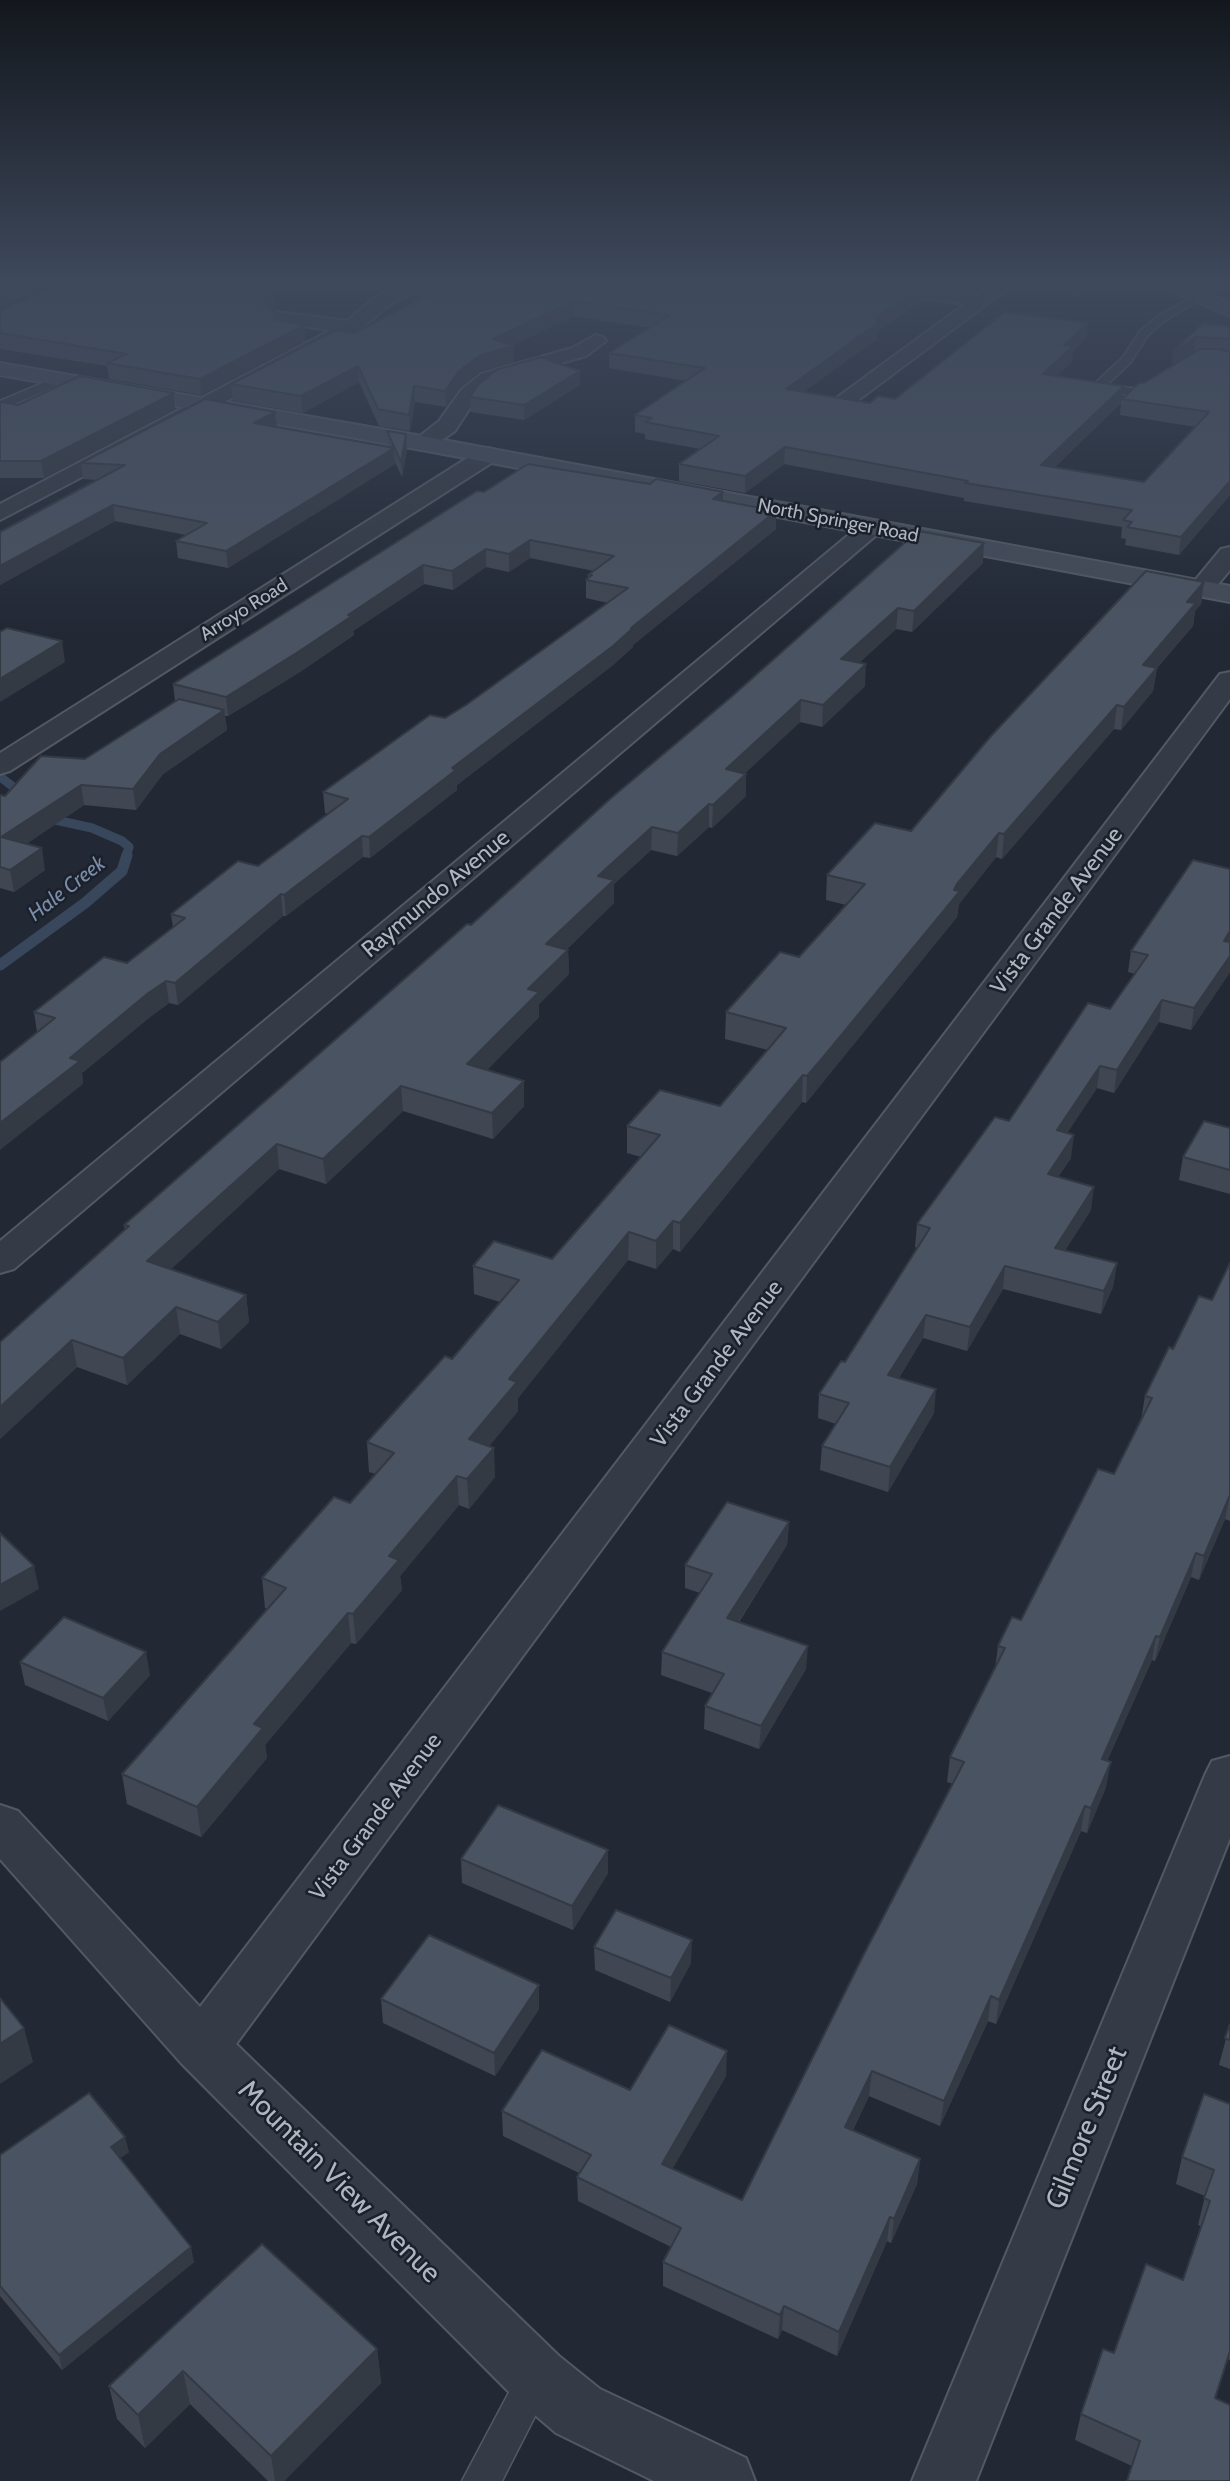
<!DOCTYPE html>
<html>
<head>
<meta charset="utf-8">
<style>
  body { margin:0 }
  canvas { display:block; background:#222935 }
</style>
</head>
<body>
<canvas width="1230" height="2481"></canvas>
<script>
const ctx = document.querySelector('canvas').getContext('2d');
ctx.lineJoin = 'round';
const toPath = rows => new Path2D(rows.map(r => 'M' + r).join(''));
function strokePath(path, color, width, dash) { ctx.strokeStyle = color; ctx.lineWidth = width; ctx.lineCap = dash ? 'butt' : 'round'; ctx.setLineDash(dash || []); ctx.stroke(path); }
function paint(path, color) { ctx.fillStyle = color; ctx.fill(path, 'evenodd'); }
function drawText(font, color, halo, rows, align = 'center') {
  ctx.font = font + ' Cabin,sans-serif'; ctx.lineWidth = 5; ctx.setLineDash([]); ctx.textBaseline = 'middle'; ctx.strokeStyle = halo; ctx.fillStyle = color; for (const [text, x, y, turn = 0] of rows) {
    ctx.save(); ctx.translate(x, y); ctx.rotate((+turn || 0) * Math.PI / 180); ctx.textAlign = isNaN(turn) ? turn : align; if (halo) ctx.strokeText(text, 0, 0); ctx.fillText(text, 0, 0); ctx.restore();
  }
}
strokePath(toPath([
  [3,779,25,796],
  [47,815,51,819,92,828,122,841,129,847,126,857]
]), '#39475d', 9);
strokePath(toPath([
  [0,965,85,903,122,871,127,855]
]), '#39475d', 11);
const lane = toPath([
  [1199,293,1205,296,1203,298,1166,320,1148,335,1131,362,1107,385,1139,389,1156,380,1160,381,1160,387,1141,397,1094,390,1094,384,1123,357,1140,331,1158,316,1199,293],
  [59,376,63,377,63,383,0,410,0,401,59,376],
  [537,2359,550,2364,555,2377,502,2481,462,2481,524,2364,537,2359]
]);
const street = toPath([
  [409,280,433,280,388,306,358,331,333,345,0,520,0,504,331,330,270,322,267,318,270,314,277,312,347,321,374,298,409,280],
  [830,280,879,280,978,295,998,280,1019,280,853,404,846,406,839,404,835,400,839,396,965,304,839,286,830,280],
  [596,335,603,337,606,341,586,356,495,382,477,397,455,431,430,448,422,450,414,448,411,443,439,421,462,389,481,374,572,348,596,335],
  [488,448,496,450,499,455,496,460,10,771,0,774,0,753,480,450,488,448],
  [872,520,880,522,884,527,880,532,14,1269,0,1273,0,1241,864,522,872,520],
  [1230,547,1230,570,1210,594,1201,596,1192,594,1189,589,1192,584,1221,549,1230,547],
  [1230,672,1230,699,236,2044,559,2356,600,2389,746,2458,755,2481,654,2481,556,2433,515,2398,182,2064,0,1859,0,1805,18,1811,200,2007,1220,674,1230,672],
  [1230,1756,1230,1838,976,2481,912,2481,1205,1775,1212,1761,1230,1756]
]);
const secondary = toPath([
  [1154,280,1179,280,1230,303,1230,316,1156,284,1154,280],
  [0,363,422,436,1230,586,1230,602,422,450,0,375,0,363]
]);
strokePath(lane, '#525964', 3);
strokePath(street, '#525964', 4);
strokePath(secondary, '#525964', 4);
paint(lane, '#353b46');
paint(street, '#353b46');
paint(secondary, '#434b58');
paint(toPath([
  [320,280,403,280,383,290],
  [411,280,925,286,924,301,877,331,877,339,803,392,870,403,895,399,1088,323,1086,339,1073,351,1072,362,1056,376,1123,398,1144,383,1196,351,1194,351,1172,365,1174,350,1203,323,1230,327,1230,495,1179,555,1125,545,1126,539,1121,538,1122,527,964,501,964,498,784,464,745,493,679,481,679,464,700,449,645,439,645,434,635,432,635,415,686,381,609,368,609,353,650,328,574,316,512,346,514,362,479,372,460,387,446,407,415,402,410,431,379,426,359,382,303,413,233,401,231,384,354,333,424,297,412,295],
  [1121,403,1120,415,1196,427,1144,482,1055,467],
  [899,280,955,280,944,287],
  [1068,280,1153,280,1153,283,1072,295],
  [0,310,275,320,306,340,201,395,109,379,107,366,0,349],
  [580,385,524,420,471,412,470,397],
  [0,402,18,405,175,409,44,478,0,478],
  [276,427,388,447,387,431,406,434,407,450,402,477,395,462,395,464,228,568,178,558,176,541,186,535,115,521,0,585,0,532,97,480,83,479,81,463,277,427],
  [484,492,723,501,776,511,776,529,633,645,633,647,613,665,457,785,457,790,370,858,363,857,286,916,283,916,178,1005,169,1003,150,1017,82,1073,83,1084,37,1032,34,1012,127,963,173,927,171,914,258,866,328,814,325,813,323,792,466,705,608,603,586,598,586,580,588,578,588,575,594,571,530,558,509,572,486,567,453,590,424,584,353,631,354,635,300,672,228,716,225,716,227,730,163,774,136,810,84,805,26,844,45,870,14,892,0,888,0,795,5,796,85,759,175,701,173,684],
  [983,563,912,632,896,629,859,663,865,686,822,727,800,722,745,773,746,796,712,828,709,827,677,856,651,850,614,884,614,903,566,950,568,950,569,974,539,1004,539,1017,487,1070,524,1081,524,1106,493,1139,403,1111,326,1184,279,1169,171,1269,246,1295,249,1322,221,1349,180,1334,127,1385,77,1367,0,1439,0,1342,125,1230,124,1225,471,925,730,698],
  [1204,582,1201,604,1195,611,1193,626,1157,668,1153,691,1121,730,1114,729,1002,859,996,857,959,904,957,917,823,1082,806,1103,802,1102,680,1252,673,1249,656,1269,628,1260,518,1398,518,1411,489,1446,495,1477,469,1509,459,1505,400,1576,402,1590,356,1644,351,1643,265,1745,267,1758,201,1837,127,1804,122,1774,267,1609,265,1608,262,1578,350,1503,376,1474,369,1472,367,1442,452,1359,500,1302,474,1294,473,1266,552,1259,641,1157,627,1153,627,1126,720,1106,768,1050,725,1039,726,1012,799,957,846,905,826,900,827,875,911,831],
  [1230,869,1230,972,1191,1030,1159,1022,1114,1093,1097,1088,1067,1133,1071,1158,1058,1177,1091,1210,1065,1250,1117,1263,1113,1287,1101,1314,1003,1289,967,1351,923,1338,899,1378,934,1413,888,1492,820,1470,822,1446,836,1424,818,1418,819,1394,845,1362,917,1248,915,1247,917,1224,1110,1009,1135,974,1128,972,1131,951],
  [1230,1128,1230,1194,1179,1180,1183,1157],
  [1230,1263,1230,1521,1225,1519,1199,1580,1191,1577,1155,1661,1152,1660,1107,1761,1106,1787,1087,1833,1081,1831,996,2024,988,2021,940,2126,869,2096,853,2130,920,2159,917,2184,891,2243,887,2241,837,2356,782,2330,778,2339,663,2286,663,2262,671,2247,578,2201,577,2177,579,2173,503,2136,502,2111,726,2076,672,2169,742,2200,953,1784,947,1782,950,1757,995,1668,998,1646,1021,1620,1114,1474,1141,1420,1145,1396,1173,1349,1212,1300],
  [789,1522,787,1545,739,1622,806,1669,759,1749,704,1729,705,1706,712,1693,661,1675,662,1652,700,1593,685,1588,685,1565],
  [20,1662,150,1675,108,1721,25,1685],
  [608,1850,608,1873,573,1930,462,1883,461,1859],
  [594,1947,691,1963,670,2002,595,1970],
  [539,1985,539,2009,495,2076,383,2023,381,1999],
  [1230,2024,1230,2069,1219,2065],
  [1230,2104,1230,2360,1228,2359,1132,2466,1075,2440,1081,2414,1114,2353,1183,2280,1201,2226,1198,2225,1205,2196,1176,2184,1182,2157],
  [129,2152,120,2158,194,2262,62,2370,0,2296,0,2155],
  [262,2244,377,2349,381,2383,284,2481,268,2481,190,2404,145,2448,117,2419,109,2386]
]), '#404753');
paint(toPath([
  [27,280,64,280,0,308,0,292],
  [272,280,275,310,265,320,264,304],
  [383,280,403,280,383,290],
  [945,280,955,280,944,287],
  [1073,280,1153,280,1153,283,1072,295],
  [925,286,924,301,877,331,877,339,785,406,786,389,875,317],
  [574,301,574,316,510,347,513,346,514,362,479,372,460,387,446,407,445,391,459,371,493,339],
  [1088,323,1086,339,1073,351,1072,362,1041,390,1043,374,1064,345],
  [305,325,306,340,201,395,200,379],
  [1196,337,1194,351,1172,365,1174,350],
  [358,366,359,382,303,413,301,396],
  [580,371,580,385,524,420,524,405],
  [414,386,415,402,410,431,409,415],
  [1124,386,1121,403,1039,482,1041,465],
  [174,393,175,409,44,478,41,461],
  [275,412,277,427,255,439,254,423],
  [406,434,407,450,402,477,401,462],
  [785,447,784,464,745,493,745,476],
  [394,448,395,464,228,568,226,551],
  [1230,481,1230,495,1179,555,1181,537],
  [723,492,723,509,713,499],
  [113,505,115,521,0,585,0,566],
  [776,511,776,529,633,645,633,647,613,665,457,785,457,790,370,858,369,837,452,768],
  [530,540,530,558,509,572,509,554],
  [984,543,983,563,912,632,914,611],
  [486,549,486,567,453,590,452,571],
  [423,565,424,584,353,631,354,635,300,672,228,716,226,697],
  [1204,582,1201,604,1195,611,1193,626,1139,688,1143,665,1187,602],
  [898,608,896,629,840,680,841,659],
  [62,641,65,662,0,702,0,679],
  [866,664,865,686,822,727,823,705],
  [1157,668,1153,691,1121,730,1124,707],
  [801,700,800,722,725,792,726,769],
  [1117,705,1114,729,1002,859,1004,834],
  [224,710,227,730,163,774,136,810,133,789,160,754],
  [746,774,746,796,712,828,713,805],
  [81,785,84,805,4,859,1,837],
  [709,804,709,827,677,856,678,833],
  [652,827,651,850,614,884,614,903,546,969,546,944,598,876],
  [999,833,996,857,959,904,957,917,806,1103,807,1076,954,890,957,884],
  [362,836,363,857,286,916,284,895],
  [42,848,45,870,14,892,10,870],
  [281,894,283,916,178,1005,175,983],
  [1230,931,1230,946,1224,941],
  [568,950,569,974,539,1004,539,1017,468,1089,467,1064,528,989],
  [1230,956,1230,972,1191,1030,1194,1008],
  [166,981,169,1003,150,1017,82,1073,83,1084,0,1150,0,1123,70,1058,147,994],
  [1162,1000,1159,1022,1114,1093,1117,1070],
  [1100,1066,1097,1088,1054,1153,1057,1130],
  [803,1075,802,1102,680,1252,680,1223],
  [524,1081,524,1106,493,1139,492,1113],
  [401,1086,403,1111,326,1184,323,1159],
  [1074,1135,1071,1158,1045,1197,1048,1174],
  [277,1144,279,1169,151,1288,147,1261],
  [1094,1187,1091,1210,1052,1271,1055,1248],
  [673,1221,673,1249,656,1269,656,1241],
  [629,1232,628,1260,518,1398,518,1411,471,1468,469,1439,509,1379],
  [1117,1263,1113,1287,1101,1314,1104,1291],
  [1005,1266,1003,1289,967,1351,970,1327],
  [246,1295,249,1322,221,1349,218,1322],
  [176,1307,180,1334,127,1385,123,1358],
  [926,1315,923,1338,886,1399,888,1375],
  [72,1340,77,1367,0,1439,0,1407],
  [936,1389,934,1413,888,1492,890,1467],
  [494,1448,495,1477,469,1509,467,1479],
  [457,1476,459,1505,400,1576,402,1590,356,1644,353,1614,389,1556],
  [1230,1495,1225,1519,1199,1580,1204,1556],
  [789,1522,787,1545,726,1641,727,1618],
  [1196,1553,1191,1577,1155,1661,1160,1637],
  [34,1566,39,1589,0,1611,0,1585],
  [348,1613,351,1643,265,1745,267,1758,201,1837,197,1807,254,1724],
  [1156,1636,1152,1660,1097,1784,1102,1759],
  [808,1646,806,1669,759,1749,761,1726],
  [146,1652,150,1675,108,1721,103,1698],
  [1111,1762,1106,1787,1087,1833,1091,1808],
  [1085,1806,1081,1831,996,2024,999,2000],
  [608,1850,608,1873,573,1930,572,1906],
  [692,1940,691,1963,670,2002,671,1978],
  [539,1985,539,2009,495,2076,494,2053],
  [991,1996,988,2021,940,2126,944,2101],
  [24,2028,33,2062,0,2084,0,2044],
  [727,2051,726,2076,661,2189,662,2164],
  [872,2071,869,2096,842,2151,845,2127],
  [125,2137,129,2152,114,2162,111,2147],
  [920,2159,917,2184,891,2243,894,2219],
  [890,2217,887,2241,837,2356,839,2332],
  [191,2247,194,2262,62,2370,59,2355],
  [784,2306,782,2330,778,2339,780,2315],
  [377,2349,381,2383,284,2481,275,2481,271,2456],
  [1230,2351,1228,2359,1208,2424,1215,2398],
  [183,2371,190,2404,145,2448,138,2415]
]), '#343a44');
const building = toPath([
  [0,280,27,280,0,292,0,280],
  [73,280,272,280,273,295,267,297,264,304,268,309,274,310,275,320,305,325,200,379,107,363,127,354,0,333,0,310,73,280],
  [412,280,886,280,925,286,875,317,878,323,786,389,870,403,878,396,895,399,1005,312,1088,323,1064,345,1073,346,1043,374,1124,386,1041,465,1144,482,1209,412,1122,399,1139,383,1144,383,1200,349,1224,349,1222,350,1230,352,1230,481,1181,537,1127,527,1132,522,1123,520,1132,510,965,483,968,481,785,447,745,476,679,464,719,436,645,422,652,418,635,415,705,368,609,353,670,315,574,301,493,339,513,346,479,356,459,371,445,391,414,386,409,415,378,409,358,366,301,396,231,384,336,330,354,333,446,286,412,280],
  [1203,323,1230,327,1230,339,1196,337,1174,350,1203,323],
  [541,357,580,371,524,405,470,397,479,384,496,370,541,357],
  [80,376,174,393,41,461,0,461,0,402,18,405,80,376],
  [205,399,275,412,254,423,394,448,226,551,176,541,207,523,113,505,0,566,0,532,125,465,81,463,205,399],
  [387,431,406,434,401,462,387,431],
  [528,464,650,484,656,479,723,492,713,499,776,511,631,628,633,628,613,646,452,768,456,770,369,837,362,836,284,895,281,894,175,983,166,981,147,994,70,1058,80,1061,0,1123,0,1062,55,1018,34,1012,104,957,127,963,185,918,171,914,238,861,258,866,348,799,323,792,430,715,445,718,466,705,628,588,586,580,592,575,588,575,614,556,530,540,509,554,486,549,452,571,423,565,348,615,352,616,298,652,226,697,173,684,477,491,484,492,528,464],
  [918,531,984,543,914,611,898,608,841,659,866,664,823,705,801,700,726,769,746,774,713,805,709,804,678,833,652,827,598,876,614,880,546,944,568,950,528,989,539,992,467,1064,524,1081,492,1113,401,1086,323,1159,277,1144,147,1261,246,1295,218,1322,176,1307,123,1358,72,1340,0,1407,0,1342,129,1226,124,1225,467,924,471,925,610,799,730,698,918,531],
  [1146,571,1204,582,1187,602,1196,603,1143,665,1157,668,1124,707,1117,705,1004,834,999,833,957,884,954,890,960,891,825,1055,807,1076,803,1075,680,1223,673,1221,656,1241,629,1232,509,1379,517,1382,469,1439,494,1448,467,1479,457,1476,389,1556,399,1560,353,1614,348,1613,254,1724,263,1728,197,1807,122,1774,286,1588,262,1578,334,1497,350,1503,394,1453,367,1442,445,1356,452,1359,519,1280,473,1266,494,1241,552,1259,660,1135,627,1126,660,1090,720,1106,786,1028,726,1012,780,952,799,957,865,884,827,875,875,823,911,831,991,736,1146,571],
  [7,628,62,641,0,679,0,632,7,628],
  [179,699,224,710,160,754,133,789,81,785,1,837,42,848,10,870,0,867,0,795,5,796,41,756,85,759,179,699],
  [1193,860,1230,869,1230,931,1224,941,1230,942,1230,956,1194,1008,1162,1000,1117,1070,1100,1066,1057,1130,1074,1135,1048,1174,1094,1187,1055,1248,1117,1263,1104,1291,1005,1266,970,1327,926,1315,888,1375,936,1389,890,1467,822,1446,849,1403,819,1394,841,1361,845,1362,930,1228,917,1224,995,1117,1009,1121,1088,1003,1110,1009,1148,955,1131,951,1193,860],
  [1204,1121,1230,1128,1230,1170,1183,1157,1204,1121],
  [1230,1263,1230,1495,1204,1556,1196,1553,1160,1637,1156,1636,1102,1759,1111,1762,1091,1808,1085,1806,999,2000,991,1996,944,2101,872,2071,845,2127,920,2159,894,2219,890,2217,839,2332,784,2306,780,2315,663,2262,681,2228,577,2177,591,2155,502,2111,542,2050,630,2090,669,2025,727,2051,662,2164,742,2200,863,1956,964,1762,950,1757,1005,1648,998,1646,1012,1617,1021,1620,1098,1469,1114,1474,1152,1398,1145,1396,1169,1347,1173,1349,1199,1296,1212,1300,1230,1263],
  [727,1502,789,1522,727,1618,808,1646,761,1726,705,1706,724,1674,662,1652,712,1574,685,1565,727,1502],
  [0,1533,34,1566,0,1585,0,1533],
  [64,1617,146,1652,103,1698,20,1662,64,1617],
  [498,1805,608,1850,572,1906,461,1859,498,1805],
  [616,1910,692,1940,671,1978,594,1947,616,1910],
  [429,1935,539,1985,494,2053,381,1999,429,1935],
  [0,1998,24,2028,0,2044,0,1998],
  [1230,2024,1230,2040,1225,2038,1230,2024],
  [89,2093,125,2137,111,2147,191,2247,59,2355,0,2286,0,2155,89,2093],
  [1204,2094,1230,2104,1230,2351,1215,2398,1230,2405,1230,2481,1127,2481,1140,2441,1081,2414,1103,2349,1114,2353,1146,2264,1183,2280,1210,2201,1204,2198,1214,2170,1182,2157,1204,2094],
  [262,2244,377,2349,271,2456,183,2371,138,2415,109,2386,262,2244]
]);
paint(building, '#4a5361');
strokePath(building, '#343a44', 2);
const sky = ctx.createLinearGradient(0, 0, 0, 628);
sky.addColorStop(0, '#13171d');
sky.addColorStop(0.45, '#3e495c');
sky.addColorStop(1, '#3e495c00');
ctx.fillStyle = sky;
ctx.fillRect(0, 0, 1230, 628);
drawText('19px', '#afb6c2', '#1b212a', [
  ["North Springer Road",838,521,11],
  ["Arroyo Road",244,610,-32]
]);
drawText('italic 21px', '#7a8ca9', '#1b212a', [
  ["Hale Creek",67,889,-38]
]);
drawText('23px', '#afb6c2', '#1b212a', [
  ["Raymundo Avenue",436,894,-40],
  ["Vista Grande Avenue",1057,911,-53],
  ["Vista Grande Avenue",717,1364,-53],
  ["Vista Grande Avenue",376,1817,-53]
]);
drawText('28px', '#afb6c2', '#1b212a', [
  ["Gilmore Street",1087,2128,-68],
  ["Mountain View Avenue",339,2182,45]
]);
</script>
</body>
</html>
